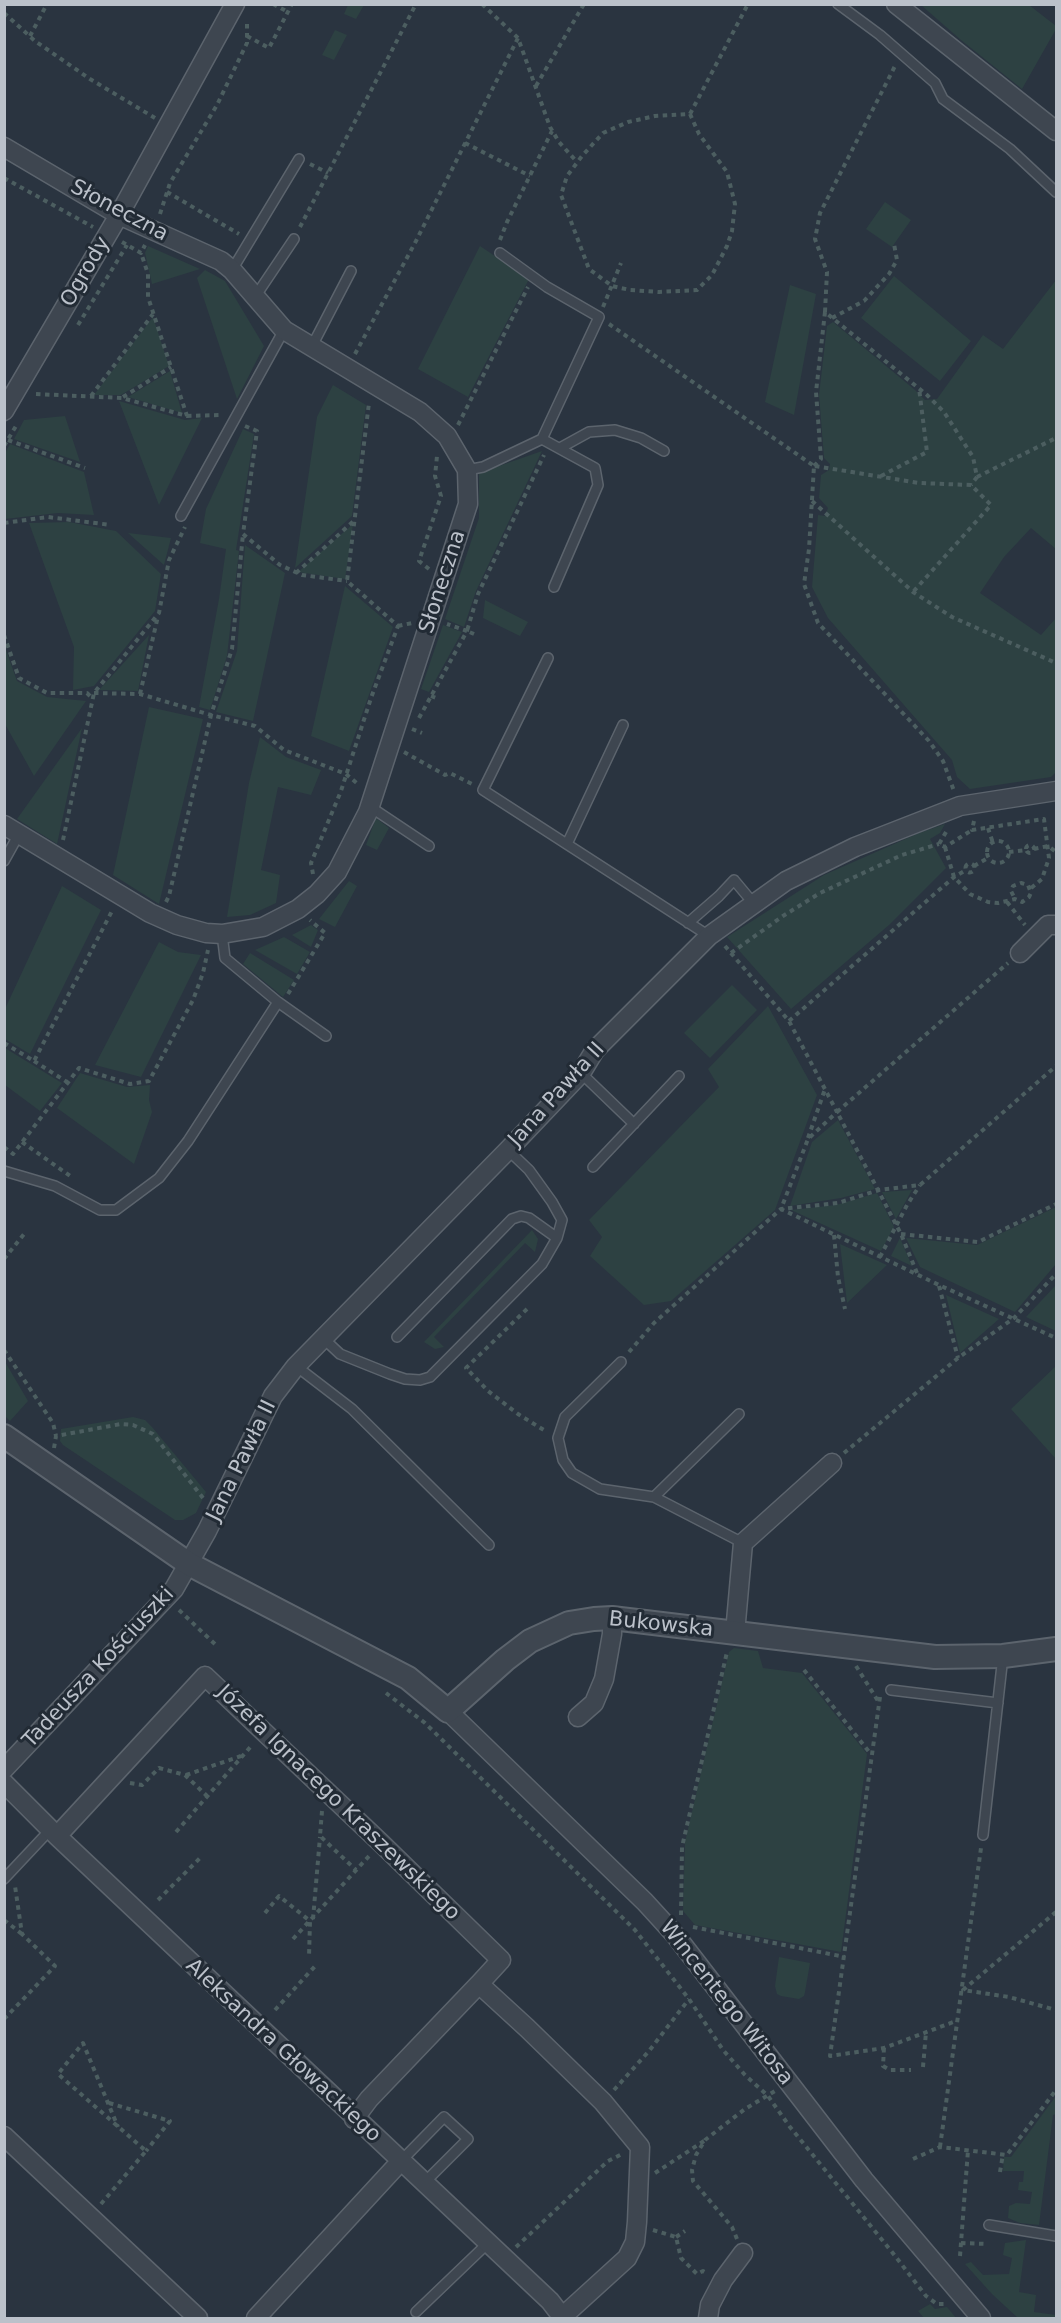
<!DOCTYPE html>
<html>
<head>
<meta charset="utf-8">
<style>
  body { margin:0 }
  #map { position:relative; width:1061px; height:2323px; overflow:hidden; background:#2a3440; font-family:"DejaVu Sans",sans-serif }
  canvas { display:block }
  .frame { position:absolute; inset:0; border:6px solid #bbc1ca; pointer-events:none }
</style>
</head>
<body>
<div id="map">
<canvas width="1061" height="2323"></canvas>
<div class="frame"></div>
</div>
<script>
const ctx = document.querySelector('canvas').getContext('2d');
ctx.lineJoin = 'round';
function paint(path, color) { ctx.fillStyle = color; ctx.fill(path, 'evenodd'); }
const toPath = rows => new Path2D(rows.map(r => 'M' + r).join(''));
function strokePath(path, color, width, dash) { ctx.strokeStyle = color; ctx.lineWidth = width; ctx.lineCap = dash ? 'butt' : 'round'; ctx.setLineDash(dash || []); ctx.stroke(path); }
function drawText(font, color, halo, rows, align = 'center') {
  ctx.font = font + ' "DejaVu Sans",sans-serif'; ctx.lineWidth = 6; ctx.setLineDash([]); ctx.textBaseline = 'middle'; ctx.strokeStyle = halo; ctx.fillStyle = color; for (const [text, x, y, turn = 0] of rows) {
    ctx.save(); ctx.translate(x, y); ctx.rotate((+turn || 0) * Math.PI / 180); ctx.textAlign = isNaN(turn) ? turn : align; if (halo) ctx.strokeText(text, 0, 0); ctx.fillText(text, 0, 0); ctx.restore();
  }
}
paint(toPath([
  [348,5,364,5,356,19,344,14],
  [921,5,1029,5,1056,26,1056,29,1022,89,961,40],
  [335,30,347,35,334,60,322,55],
  [885,202,911,220,892,247,866,229],
  [148,246,200,269,152,284,145,253],
  [480,246,529,279,468,397,418,369],
  [205,270,225,281,264,346,237,399,197,278],
  [894,276,971,341,940,381,861,318],
  [1056,280,1056,549,1031,528,1004,557,980,593,1041,635,1056,618,1056,772,1051,777,970,789,957,777,952,760,828,618,812,587,818,515,825,516,828,508,819,498,821,475,829,470,830,464,824,458,819,395,827,326,833,322,915,390,925,400,937,399,983,335,1003,349],
  [790,285,816,294,794,415,765,402],
  [153,317,169,366,121,395,94,395],
  [170,371,182,413,128,397],
  [333,385,366,405,352,516,295,568,317,417],
  [119,401,185,420,202,418,159,505],
  [65,416,80,462,14,439,24,420],
  [243,429,254,434,236,550,239,551,227,656,210,710,199,707,219,599,226,549,200,543,206,509],
  [10,444,84,472,94,515,58,513,5,519,5,453],
  [542,451,476,591,464,627,445,619,479,518,479,473],
  [69,522,116,531,161,574,155,611,94,686,73,690,74,647,29,523],
  [353,524,345,579,298,572],
  [128,533,171,538,164,565],
  [245,545,285,573,253,721,216,712,237,651],
  [345,586,393,627,349,751,311,736],
  [485,600,528,622,520,636,483,618],
  [443,625,462,632,429,692,421,689],
  [149,635,138,691,99,690],
  [5,647,17,681,47,697,86,701,34,776,5,724],
  [149,707,203,719,159,904,113,875],
  [82,728,57,844,17,819],
  [260,737,286,757,321,770,311,795,278,787,261,870,280,875,276,903,250,915,227,917,249,783],
  [376,818,389,828,377,850,366,845],
  [945,824,940,833,930,839,946,868,889,925,791,1009,727,937,824,875,919,833],
  [349,881,357,886,335,927,319,919],
  [62,886,101,910,30,1054,5,1039,5,1009],
  [311,925,318,930,311,947,292,935],
  [284,937,310,952,297,974,255,950],
  [159,942,178,952,201,955,141,1077,95,1065],
  [250,953,294,980,283,997,243,964],
  [732,985,757,1010,710,1058,684,1033],
  [768,1006,817,1095,775,1210,671,1301,644,1305,590,1256,602,1237,589,1220,719,1087,708,1069],
  [5,1048,62,1083,40,1111,5,1085],
  [80,1073,127,1087,150,1085,149,1100,152,1112,134,1164,57,1108],
  [838,1120,875,1189,841,1198,790,1206,812,1142],
  [912,1190,896,1219,882,1192],
  [877,1193,894,1227,881,1251,791,1210,836,1205],
  [1056,1207,1056,1264,1015,1312,920,1267,906,1238,977,1245],
  [532,1230,538,1239,535,1252,525,1243,434,1337,444,1347,435,1349,424,1342],
  [900,1238,912,1266,891,1256],
  [840,1244,887,1265,847,1303],
  [1056,1285,1056,1331,1026,1317],
  [946,1295,999,1319,960,1353],
  [4,1360,28,1401,10,1421,5,1416],
  [1056,1366,1056,1459,1011,1409],
  [133,1417,145,1420,152,1427,206,1492,196,1513,183,1520,175,1520,63,1445,60,1441,61,1429],
  [734,1648,758,1651,763,1668,802,1673,867,1754,841,1952,695,1925,683,1911,685,1842,729,1652],
  [779,1957,810,1963,805,1992,804,1996,799,1999,781,1996,777,1994,775,1986],
  [1056,2096,1056,2114,1053,2115,1039,2225,1020,2223,1008,2218,1009,2206,1016,2203,1030,2204,1032,2192,1018,2190,1019,2182,1023,2182,1024,2171,1003,2171,1004,2157,1011,2157],
  [1026,2240,1019,2292,1036,2295,1034,2312,1056,2315,1056,2318,1018,2318,992,2294,965,2264,971,2262,983,2275,1009,2274,1012,2258,1003,2255,1005,2243],
  [930,2304,935,2309,947,2307,956,2318,924,2318,918,2311]
]), '#2d4142');
const service = toPath([
  [838,4,880,35,935,83,943,99,1010,149,1056,192],
  [232,270,299,159],
  [255,297,294,239],
  [312,346,351,271],
  [542,439,595,468,598,485,554,587],
  [560,448,589,432,615,430,641,438,664,451],
  [467,470,483,467,542,439,599,317,547,287,500,253],
  [181,516,284,330],
  [548,658,483,790,709,936],
  [369,806,429,846],
  [567,844,623,725],
  [4,861,19,834],
  [688,923,719,896,734,880,754,904],
  [222,934,225,958,278,1002,326,1036],
  [581,1073,634,1124],
  [593,1167,679,1076],
  [4,1171,55,1186,100,1210,116,1210,159,1178,188,1141,278,1002],
  [397,1337,512,1219,521,1216,529,1218,557,1238],
  [324,1339,340,1354,390,1374,405,1379,420,1380,430,1377,542,1264,557,1238,562,1220,552,1202,529,1170,508,1150],
  [621,1362,565,1417,558,1438,563,1460,572,1473,600,1489,654,1497,743,1543],
  [296,1366,352,1409,489,1545],
  [654,1497,739,1414],
  [891,1690,998,1703],
  [983,1835,1003,1656],
  [4,1879,50,1830],
  [400,2162,444,2117,468,2139,423,2184],
  [989,2225,1056,2236],
  [416,2312,488,2243]
]);
const minor = toPath([
  [896,4,1056,131],
  [4,147,119,215,221,261,232,270,284,330,420,412,447,436,467,470,468,504,368,812,337,872,317,894,298,909,263,927,222,934,206,933,177,925,150,913,4,825],
  [4,411,119,215,235,4],
  [1020,953,1048,925,1056,925],
  [735,1633,743,1543,832,1463],
  [448,1711,645,1902,676,1936,864,2180,981,2318],
  [578,1717,594,1703,604,1679,612,1634,612,1618],
  [4,1769,174,1589,207,1531,273,1396,296,1366,508,1150,581,1073,595,1050,709,936,786,881,855,847,960,806,1056,791],
  [4,1783,57,1836,550,2301,563,2318],
  [57,1836,205,1676,381,1843,501,1960,479,1984,527,2028,603,2102,640,2147,637,2222,635,2242,627,2258,561,2318],
  [354,2119,369,2099,479,1984],
  [4,2136,198,2318],
  [256,2318,400,2162],
  [708,2318,710,2305,723,2280,743,2253]
]);
const tertiary = toPath([
  [4,1436,189,1564,408,1678,448,1711,505,1660,530,1641,569,1623,594,1619,612,1618,935,1657,1003,1656,1056,1649]
]);
strokePath(service, '#5c646d', 12);
strokePath(minor, '#5c646d', 21);
strokePath(tertiary, '#5c646d', 26);
strokePath(toPath([
  [273,4,288,12],
  [482,4,518,38,550,127,559,142,577,162],
  [4,13,35,41,90,79,155,118],
  [30,36,47,4],
  [247,36,269,48,292,4],
  [536,86,584,4],
  [690,114,699,134,727,172,735,204,732,231,727,246,712,275,697,290,659,292,630,290,612,286,589,269,561,195,567,176,582,156,603,133,628,122,655,116,690,114],
  [690,114,748,4],
  [465,143,530,176],
  [310,164,328,173],
  [4,178,93,227],
  [167,192,239,234],
  [160,214,170,183,217,105,247,43,247,22],
  [300,227,416,4],
  [500,240,507,222,552,131],
  [122,242,141,253,145,245],
  [603,307,621,263],
  [825,312,827,272,815,239,820,213,896,64],
  [832,318,864,301,889,274,897,260,894,244],
  [609,324,814,466,809,549,804,584,818,623,929,741,943,761,954,791],
  [78,325,127,245],
  [355,354,416,241,518,38],
  [36,394,122,398,187,416,148,297,148,274,141,253],
  [91,396,153,314],
  [123,397,171,367],
  [187,416,222,415],
  [458,425,528,287],
  [245,426,257,431,243,534,280,565,302,575,347,581],
  [8,440,85,468],
  [4,446,16,426],
  [814,466,821,459,816,392,825,312,927,395,944,412,973,457,977,477,971,485],
  [815,466,919,483,971,485,991,505,913,592],
  [881,476,927,452,919,388],
  [977,477,1056,438],
  [812,501,913,592,952,617,1056,663],
  [4,523,48,517,111,525],
  [429,569,419,561,441,496,435,476,437,456],
  [296,573,356,519],
  [398,626,412,623],
  [474,634,467,631,478,594,544,455],
  [4,635,19,678,47,693,87,693,92,698],
  [94,693,140,694,211,715,232,649,243,534],
  [140,694,158,616],
  [431,696,439,699],
  [419,718,467,631,447,624],
  [412,729,422,733],
  [404,752,445,775,450,773,472,784],
  [974,821,972,830,1044,819,1049,858,1042,879,1030,889],
  [988,828,993,843],
  [946,832,939,844,945,847,972,830],
  [63,840,94,693,159,613,169,560,185,527],
  '987 852a11 11 0 1 1 22 0a11 11 0 1 1-22 0Z',
  '1026 849a4 4 0 1 1 8 0a4 4 0 1 1-8 0Z',
  [945,847,954,877,970,894,988,902,998,903,1015,899,1022,902,1029,897,1031,893,1028,885,1021,883,1013,886,1011,891,1015,899],
  [1034,849,1048,846,1056,852],
  [1009,852,1026,850],
  '965.5 868a4.5 4.5 0 1 1 9 0a4.5 4.5 0 1 1-9 0Z',
  [974,866,988,858],
  [313,874,311,863,341,791,371,698,398,626,347,581,369,403],
  [166,902,169,896,211,715,255,726,284,750,346,774,359,785],
  [1007,902,1025,925],
  [725,946,789,1021,837,1112,808,1139,781,1209,939,1285,1056,1338],
  [731,953,783,916,820,893,902,855,939,844],
  [288,994,325,933,310,920],
  [789,1021,954,877,966,870],
  [4,1043,34,1061,112,911],
  [34,1061,67,1082,69,1081],
  [808,1138,825,1089],
  [22,1142,73,1178],
  [4,1147,13,1154,79,1068,130,1084,149,1081,193,1000,203,973,208,950],
  [901,1234,978,1242,1056,1204],
  [834,1235,838,1277,845,1309],
  [880,1257,907,1205,920,1185],
  [4,1259,24,1234],
  [917,1273,901,1234,837,1112,1008,963],
  [939,1286,958,1358],
  [527,1309,466,1368,488,1391,518,1414,547,1432],
  [4,1350,53,1423,56,1436],
  [629,1352,654,1323,781,1209,838,1203,879,1190,920,1185,1056,1066],
  [54,1448,56,1436,121,1424,133,1425,153,1434,203,1498],
  [844,1453,958,1358,1014,1318,1056,1274],
  [179,1610,218,1647],
  [856,1666,878,1701],
  [804,1670,870,1753],
  [386,1693,425,1723,635,1930,689,1999,723,2050,745,2075,768,2096,790,2127,892,2252,926,2296,937,2304,947,2304],
  [880,1697,830,2056,884,2048,956,2021],
  [186,1775,241,1756],
  [130,1783,142,1785,159,1768,185,1775,207,1796],
  [322,1811,320,1836,356,1870],
  [176,1832,253,1744],
  [158,1900,202,1856],
  [1056,1912,963,1990,1009,1997,1056,2010],
  [265,1913,279,1896,310,1921,309,1957],
  [681,1915,682,1847,727,1652],
  [313,1919,320,1837],
  [4,1920,22,1934],
  [693,1927,845,1957],
  [293,1939,369,1856],
  [275,2010,317,1964],
  [4,2019,55,1966,22,1934,15,1886],
  [884,2048,883,2066,890,2070,911,2070],
  [923,2067,926,2032],
  [614,2090,649,2051,689,1999],
  [109,2103,170,2121,146,2151],
  [940,2147,981,1848],
  [913,2159,940,2147,1007,2155,1056,2090],
  [1000,2172,1003,2154],
  [655,2173,704,2141],
  [101,2204,146,2151,58,2074,83,2043,118,2127],
  [653,2230,676,2237,681,2258,697,2274,703,2271,707,2273],
  [676,2237,685,2231],
  [737,2239,732,2227,693,2181,692,2170,696,2155,705,2140,745,2109,775,2091],
  [961,2243,987,2244],
  [516,2247,608,2161,622,2154],
  [960,2256,968,2150]
]), '#4c5e60', 4, [4.5, 4.5]);
strokePath(service, '#3e4650', 9);
strokePath(minor, '#3e4650', 18);
strokePath(tertiary, '#3e4650', 22);
drawText('21px', '#bbc1ca', '#222b35', [
  ["Słoneczna",119,211,28],
  ["Ogrody",86,272,-60],
  ["Słoneczna",443,582,-72],
  ["Jana Pawła II",557,1095,-48],
  ["Jana Pawła II",242,1461,-64],
  ["Bukowska",661,1625,6],
  ["Tadeusza Kościuszki",99,1668,-47],
  ["Józefa Ignacego Kraszewskiego",338,1803,44],
  ["Wincentego Witosa",726,2003,52],
  ["Aleksandra Głowackiego",283,2051,43]
]);
</script>
</body>
</html>
